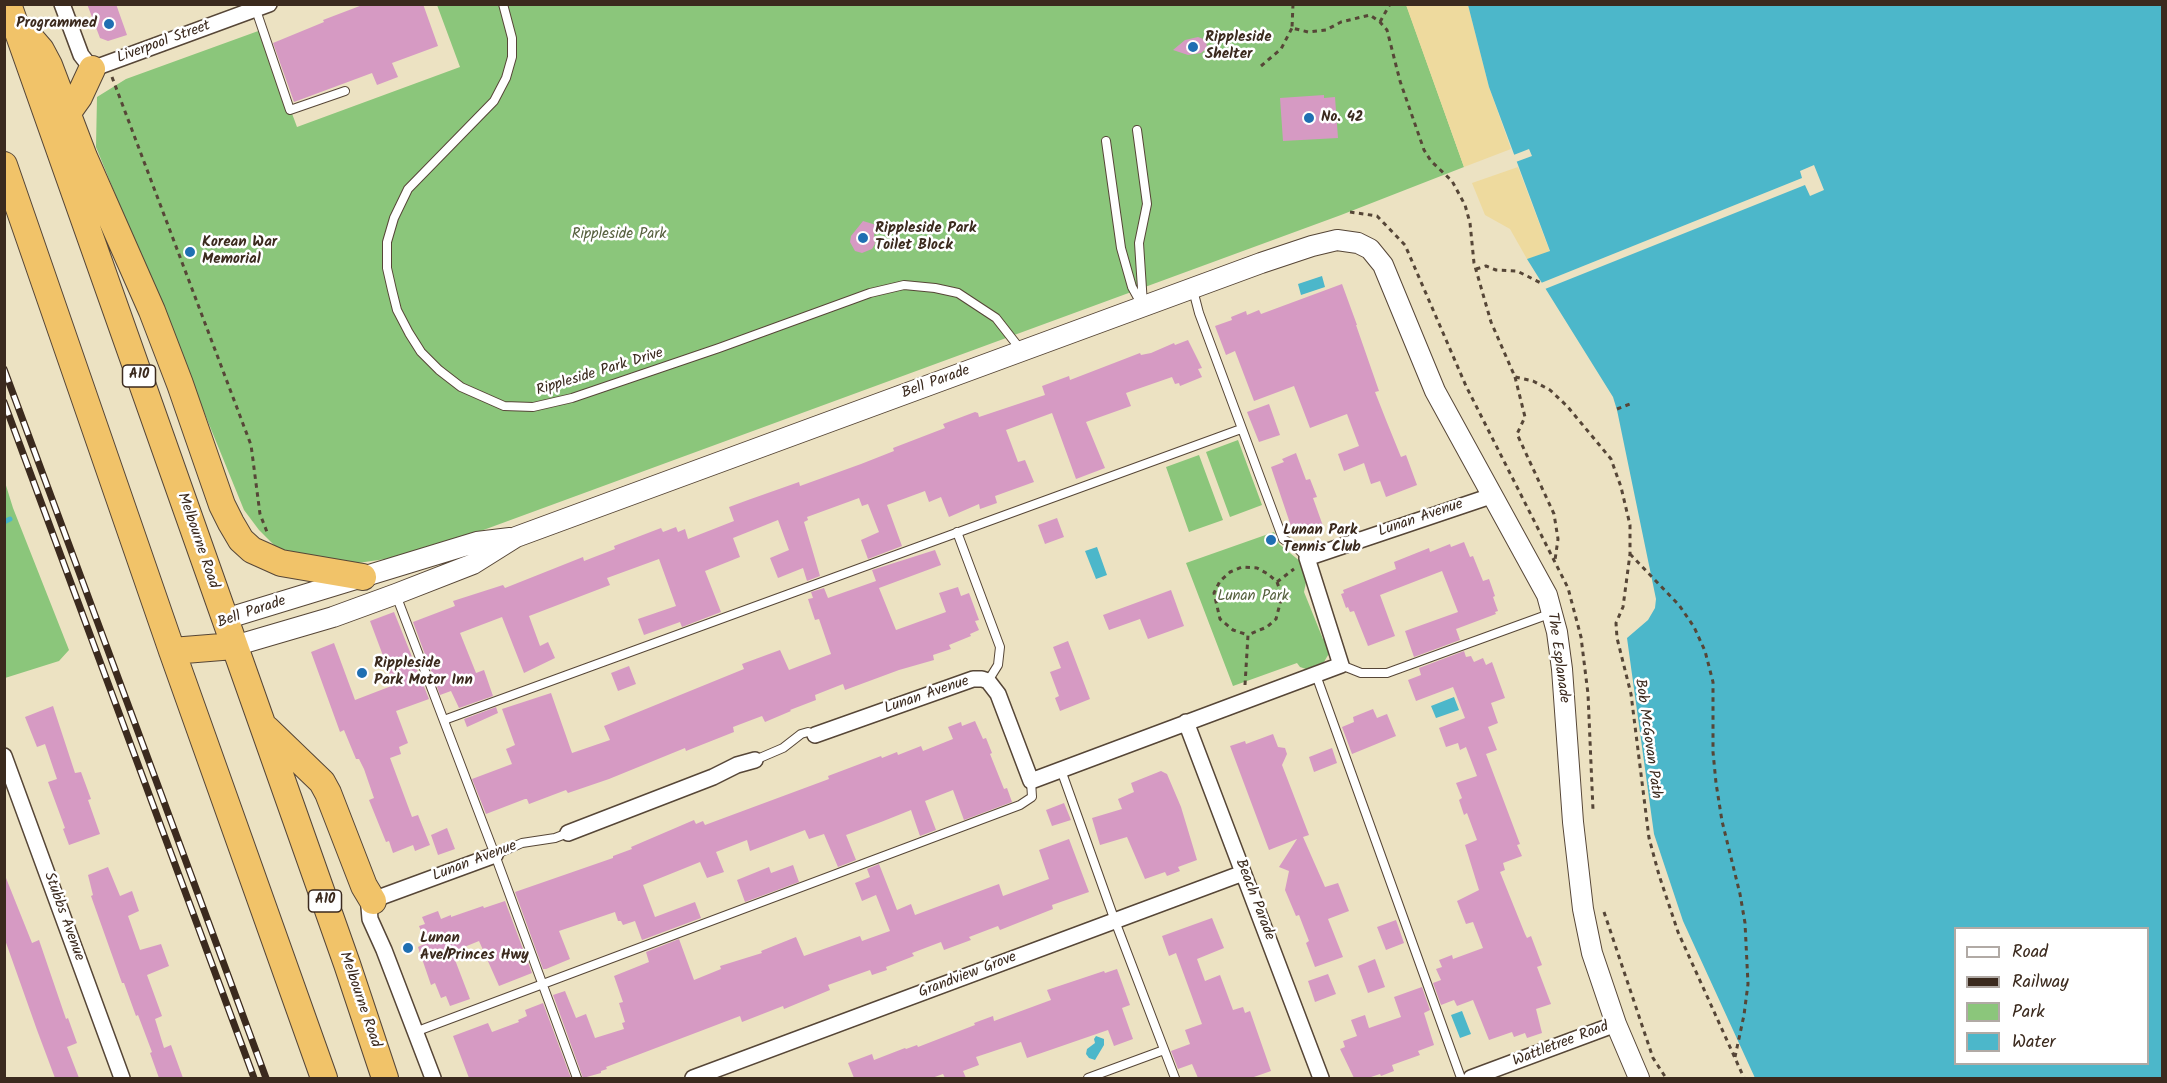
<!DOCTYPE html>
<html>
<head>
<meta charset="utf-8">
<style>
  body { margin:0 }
  #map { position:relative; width:2167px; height:1083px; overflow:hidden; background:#ece2c2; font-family:Kalam,sans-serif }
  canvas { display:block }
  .frame { position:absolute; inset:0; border:6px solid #3b2a1e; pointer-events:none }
  .legend { position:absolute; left:1954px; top:927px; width:195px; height:138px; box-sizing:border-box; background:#fff; border:2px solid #b1aaa5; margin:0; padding:8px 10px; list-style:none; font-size:18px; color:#3b2a1e }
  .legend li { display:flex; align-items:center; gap:12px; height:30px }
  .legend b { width:30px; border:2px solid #b1aaa5 }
</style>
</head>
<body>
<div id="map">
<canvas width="2167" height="1083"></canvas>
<div class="frame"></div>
<ul class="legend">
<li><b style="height:8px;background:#fff"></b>Road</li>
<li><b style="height:8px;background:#3b2a1e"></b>Railway</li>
<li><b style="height:16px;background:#8bc67b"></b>Park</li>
<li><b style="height:16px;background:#4cb7ca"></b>Water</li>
</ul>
</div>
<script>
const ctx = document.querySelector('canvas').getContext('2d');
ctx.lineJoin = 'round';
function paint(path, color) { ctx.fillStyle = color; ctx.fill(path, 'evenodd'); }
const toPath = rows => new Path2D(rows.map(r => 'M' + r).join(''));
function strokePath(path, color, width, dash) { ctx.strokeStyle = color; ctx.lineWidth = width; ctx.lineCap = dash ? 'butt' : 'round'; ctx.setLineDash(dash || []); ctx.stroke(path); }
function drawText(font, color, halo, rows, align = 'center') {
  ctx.font = font + ' Kalam,sans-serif'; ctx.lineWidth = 5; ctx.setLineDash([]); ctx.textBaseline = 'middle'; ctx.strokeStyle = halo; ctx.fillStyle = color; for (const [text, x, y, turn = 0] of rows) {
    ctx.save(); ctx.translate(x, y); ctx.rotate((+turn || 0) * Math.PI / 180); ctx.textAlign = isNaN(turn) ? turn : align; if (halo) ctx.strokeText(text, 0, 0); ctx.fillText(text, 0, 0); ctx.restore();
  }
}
paint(toPath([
  [1406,4,1464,167,1341,215,448,543,399,557,358,563,331,563,305,559,277,548,259,530,244,510,96,147,97,97,126,79,261,30,297,127,460,67,437,5],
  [1238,440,1262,505,1230,517,1206,452],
  [1199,455,1223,520,1189,532,1166,467],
  [4,479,13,508,69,650,59,661,5,678],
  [1274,532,1279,544,1301,562,1307,577,1304,592,1323,639,1329,640,1331,650,1324,662,1306,669,1300,667,1297,663,1233,686,1186,563]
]), '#8bc67b');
paint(toPath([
  [1406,5,1468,5,1489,87,1511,149,1464,167],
  [1518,167,1550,252,1527,259,1510,229,1485,215,1472,183]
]), '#eeda9e');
paint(toPath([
  [1468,5,2162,5,2162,1078,1755,1078,1683,921,1654,834,1627,638,1648,620,1655,608,1656,599,1617,410,1613,397,1527,259,1550,251,1489,87],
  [1956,928,2148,928,2148,1064,1956,1064],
  [1322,276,1325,287,1301,295,1298,284],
  [1097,547,1107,575,1096,579,1085,551],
  [1454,697,1459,710,1436,718,1431,706],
  [1462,1011,1471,1034,1460,1038,1451,1015],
  [1096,1036,1104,1039,1104,1045,1095,1060,1089,1058,1086,1054,1087,1049,1095,1043,1094,1039]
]), '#4cb7ca');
paint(toPath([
  [1529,149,1532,156,1513,163,1511,156],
  [1814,165,1824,190,1810,196,1805,185,1545,289,1541,283,1802,178,1800,171]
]), '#ece2c2');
strokePath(toPath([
  [4,522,10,519]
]), '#4cb7ca', 5);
paint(toPath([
  [87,4,116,4,127,35,108,41,100,38],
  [365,4,423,4,438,46,392,63,398,77,377,85,372,73,294,102,273,43,324,22,323,20],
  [1198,37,1206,40,1207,48,1201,53,1188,55,1173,50,1185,40],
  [1324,95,1324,98,1335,97,1338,138,1283,141,1280,98],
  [863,221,883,227,874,234,875,244,872,249,862,253,855,251,850,242,851,236],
  [1342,284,1357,325,1356,325,1379,391,1375,392,1386,420,1401,457,1406,455,1417,485,1386,497,1380,481,1371,484,1364,463,1344,471,1338,454,1359,446,1347,414,1310,428,1294,386,1254,401,1235,351,1226,355,1215,326,1232,320,1231,317,1246,311,1247,315,1259,310,1261,314],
  [1188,340,1202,368,1198,369,1202,377,1180,386,1179,383,1175,384,1172,377,1126,393,1131,406,1086,422,1105,468,1076,479,1052,413,1006,430,1018,462,1025,460,1034,482,995,496,997,503,980,509,979,504,949,517,941,497,929,502,925,491,887,505,902,546,868,559,861,540,879,532,868,504,862,506,859,498,807,517,808,520,804,522,820,576,807,581,803,568,778,578,770,558,789,550,778,520,733,538,740,557,705,571,721,612,682,627,680,622,644,635,638,619,676,606,659,559,607,578,610,585,529,616,540,646,548,642,555,658,524,673,502,617,460,633,476,673,484,670,493,696,459,708,451,691,440,695,413,622,455,606,453,601,503,585,505,588,583,557,584,561,615,549,614,546,661,528,663,532,676,527,678,532,685,529,688,539,734,521,729,507,748,500,799,482,800,486,861,464,894,451,893,448,945,428,943,424,975,412,978,413,979,417,1045,395,1042,386,1069,376,1070,380,1140,353,1141,355,1151,353,1174,343,1175,345],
  [1269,404,1280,435,1259,442,1247,412],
  [1296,453,1306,480,1310,479,1317,497,1313,498,1323,526,1310,530,1309,526,1293,532,1271,467,1284,462,1282,459],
  [1057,518,1064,537,1045,544,1038,525],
  [1464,542,1470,557,1473,556,1483,581,1489,579,1495,596,1493,597,1498,611,1495,612,1496,614,1456,629,1460,640,1414,657,1405,631,1458,612,1442,571,1380,595,1395,636,1368,646,1354,611,1350,612,1348,607,1346,608,1341,594,1344,593,1343,590,1396,569,1394,562,1429,548,1430,552,1450,544,1451,547],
  [935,550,941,565,879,588,896,630,946,612,939,593,958,587,961,596,969,593,979,620,975,621,979,630,970,634,971,636,949,645,951,649,933,655,934,660,899,670,845,690,843,684,815,695,816,700,790,710,791,711,765,722,762,716,733,727,734,732,686,751,685,748,609,779,568,793,566,790,529,804,527,799,525,799,486,814,472,779,512,764,506,749,515,745,502,709,551,693,572,753,610,740,604,726,744,669,742,664,780,650,789,670,831,654,819,619,815,620,808,599,813,598,811,592,824,588,828,598,876,581,872,570],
  [1171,590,1184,626,1148,639,1140,619,1109,630,1103,615],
  [394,612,429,699,396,711,408,743,399,747,401,754,390,758,412,817,418,815,430,845,415,851,413,845,393,853,389,841,386,842,369,800,374,798,364,769,359,759,356,759,344,730,340,732,311,652,334,643,355,700,394,685,370,621],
  [1068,641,1090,699,1060,711,1055,698,1059,696,1050,672,1061,668,1053,647],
  [1464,651,1466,657,1471,656,1474,662,1483,658,1486,665,1492,662,1505,698,1491,703,1498,723,1488,727,1497,750,1486,754,1520,844,1517,845,1522,856,1503,863,1505,870,1500,872,1525,934,1527,938,1531,936,1542,965,1537,967,1551,1004,1536,1009,1542,1033,1527,1038,1525,1033,1514,1037,1512,1032,1489,1040,1473,1000,1457,1006,1454,1000,1441,1005,1433,983,1441,980,1436,969,1442,967,1439,960,1452,955,1453,959,1483,948,1473,922,1466,924,1457,901,1479,890,1465,845,1477,840,1467,813,1464,815,1459,800,1462,798,1456,783,1477,776,1466,747,1460,750,1458,743,1446,747,1439,728,1465,718,1453,687,1416,701,1408,680,1421,675,1419,668],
  [629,666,636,684,618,691,611,673],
  [53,706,75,773,81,772,91,799,88,800,100,834,69,845,63,829,65,828,48,782,57,779,45,744,37,747,25,717],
  [496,707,498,713,467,727,464,719],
  [1373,709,1377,718,1387,714,1396,736,1352,754,1342,727,1354,722,1353,717],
  [975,721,983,739,986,738,992,753,990,754,1004,789,1007,788,1012,802,964,820,953,790,925,801,936,830,920,836,911,810,881,822,846,835,856,860,838,867,824,834,809,839,805,830,750,851,747,840,716,852,724,872,707,878,700,862,643,885,655,917,695,902,701,918,642,940,635,921,623,925,621,921,618,921,615,912,559,931,570,959,546,969,543,969,515,892,613,858,613,856,632,849,631,847,694,820,696,824,703,821,705,825,829,779,828,776,881,756,882,758,897,752,898,755,921,746,923,751,953,739,948,727,961,722,962,726],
  [1273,734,1278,747,1285,748,1287,754,1282,765,1309,835,1303,837,1325,887,1338,883,1349,911,1328,919,1343,957,1315,967,1306,943,1309,941,1299,915,1296,916,1285,890,1289,871,1279,867,1297,839,1269,850,1230,746,1245,741,1246,744],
  [1332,748,1337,763,1314,772,1309,757],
  [1161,771,1167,774,1181,807,1197,860,1178,867,1180,871,1167,876,1165,872,1145,879,1127,837,1100,845,1092,818,1122,809,1118,799,1134,792,1131,783],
  [1064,803,1071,820,1052,826,1046,810],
  [447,828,455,849,438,855,431,835],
  [1069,839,1089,892,1052,905,1053,909,1000,930,998,926,969,937,971,940,944,950,941,942,912,953,914,956,886,967,887,970,872,975,870,970,828,985,830,990,784,1009,783,1006,742,1022,740,1016,606,1067,607,1069,601,1071,601,1073,583,1078,553,995,565,991,576,1018,586,1014,595,1038,624,1029,622,1023,625,1022,619,1003,623,1002,614,976,649,962,646,952,679,939,694,980,721,969,720,966,762,953,761,951,796,937,804,956,860,936,862,941,890,931,876,895,862,901,855,883,870,877,867,869,879,864,897,910,911,904,915,915,999,884,1003,896,1049,879,1039,850],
  [793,865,799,882,745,902,737,880,769,867,771,873],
  [108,867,120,896,132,891,139,911,128,916,140,950,161,944,169,966,147,975,162,1016,155,1019,164,1048,171,1045,183,1078,159,1078,150,1053,152,1052,138,1015,136,1016,124,983,122,983,91,896,93,895,88,875],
  [4,878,6,878,32,943,39,940,66,1019,68,1018,77,1043,67,1047,79,1078,55,1078,37,1030,4,937],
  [505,901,532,973,499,986,479,941,452,952,470,999,450,1006,446,996,441,998,435,983,431,985,418,947,426,943,419,926,425,924,422,917,438,911,441,919,451,915,451,917,483,906,484,908],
  [1212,918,1224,948,1197,959,1205,981,1220,975,1233,1010,1243,1007,1245,1013,1250,1011,1271,1071,1251,1078,1198,1078,1192,1064,1178,1069,1171,1051,1190,1044,1185,1030,1202,1024,1176,953,1169,956,1162,936],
  [1396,920,1404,943,1386,950,1377,927],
  [1375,959,1385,987,1368,993,1358,966],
  [1117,969,1130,1005,1122,1008,1133,1039,1114,1046,1108,1030,1027,1058,1021,1042,976,1057,979,1065,963,1071,966,1078,945,1078,943,1074,932,1078,854,1078,848,1063,872,1054,874,1060,905,1048,906,1049,917,1045,918,1047,975,1025,974,1023,993,1016,994,1021,1051,1000,1047,990,1104,971,1105,973],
  [1328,974,1336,994,1315,1002,1308,981],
  [1422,987,1430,1010,1424,1013,1434,1045,1418,1051,1420,1055,1392,1065,1394,1071,1381,1076,1380,1074,1368,1078,1354,1078,1340,1049,1345,1047,1343,1041,1357,1036,1351,1020,1365,1015,1369,1028,1401,1017,1394,997],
  [543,1003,571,1078,469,1078,453,1036,488,1023,492,1032,519,1022,518,1020,527,1016,525,1010]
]), '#d69ac3');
const service = toPath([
  [503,4,512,38,512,57,506,78,494,101,408,189,394,218,387,242,387,268,392,290,397,310,409,333,421,352,439,370,461,387,504,406,533,407,572,398,719,348,870,293,904,285,935,288,958,293,996,318,1021,350],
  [256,10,290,110,345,91],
  [1137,130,1147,204,1139,243,1143,304],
  [1106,141,1121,248,1132,287,1142,305],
  [1193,290,1199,313,1283,539,1296,547,1307,558],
  [957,532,1000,647,998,665,988,681],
  [396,595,495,855,577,1078],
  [1341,665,1361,673,1387,673,1552,613],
  [1316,675,1461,1078],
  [444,720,1241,429],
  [755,760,783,748,801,734,808,732,815,735],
  [1061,770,1115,921,1175,1078],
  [495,855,522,843,555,838,568,833],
  [415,1032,1020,805,1032,797,1031,781],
  [1088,1078,1164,1050]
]);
const minor = toPath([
  [62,4,81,55,92,69,269,4],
  [1186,722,1321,1078],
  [815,735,973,679,982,679,988,681,998,694,1031,781,1341,665,1307,558,1491,496],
  [4,756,122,1078],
  [568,833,713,777,737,765,755,760],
  [433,1078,384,950,370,919,369,907,378,898,495,855],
  [693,1078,1243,873],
  [1471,1078,1616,1024]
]);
const tertiary = toPath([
  [225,619,477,542,510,538],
  [234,646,333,617,396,594,473,564,516,537,1261,263,1312,246,1337,240,1358,243,1370,249,1383,265,1435,391,1547,595,1557,632,1562,669,1573,822,1583,909,1592,953,1616,1024,1639,1078]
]);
const trunk = toPath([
  [8,4,347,964,385,1078],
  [28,35,41,50,49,65,84,157,152,311,180,384,222,505,231,523,241,540,252,550,281,563,363,577],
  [59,125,79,97,92,69],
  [4,165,172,651,324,1078],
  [172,651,234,646],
  [267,729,322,782,328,793,364,886,373,901]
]);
strokePath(service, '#564637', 10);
strokePath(minor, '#564637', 18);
strokePath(tertiary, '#564637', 22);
strokePath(trunk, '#564637', 28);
strokePath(toPath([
  [1293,4,1292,28,1308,32,1326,30,1341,22,1370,15,1380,22,1387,30,1400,81,1424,150,1431,161,1452,181,1465,205,1470,223,1474,263,1491,322,1515,377,1533,381,1550,390,1567,406,1611,459,1621,487,1630,525,1630,554,1623,607,1616,623,1617,638,1631,694,1649,838,1659,875,1678,932,1744,1078],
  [1380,22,1390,4],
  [1261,66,1281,49,1292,28],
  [112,77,251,445,260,514,267,532],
  [1350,212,1377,216,1405,245,1466,386,1568,588,1581,637,1588,694,1593,810],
  [1476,269,1486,266,1496,270,1517,271,1541,283],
  [1515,377,1525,417,1517,434,1554,514,1558,539,1555,560],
  [1617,409,1630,404],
  [1630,554,1679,605,1694,627,1705,651,1713,682,1713,752,1716,783,1722,821,1740,894,1745,923,1748,984,1744,1015,1735,1057],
  [1277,582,1294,569],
  [1245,685,1248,635,1267,627,1276,619,1282,596,1277,582,1268,574,1257,568,1242,567,1230,572,1220,581,1214,593,1220,619,1233,630,1248,635],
  [1604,912,1653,1058,1666,1078]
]), '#564637', 3, [4.5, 4.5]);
strokePath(service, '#fff', 8);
strokePath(minor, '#fff', 15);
strokePath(tertiary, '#fff', 20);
strokePath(trunk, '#f1c369', 26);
const rail = toPath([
  [4,369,266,1078],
  [4,402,254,1078]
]);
strokePath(rail, '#3b2a1e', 7);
strokePath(rail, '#fff', 4.5, [14]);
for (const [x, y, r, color] of [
  [109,24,6,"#1f6fb2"],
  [1193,47,6,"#1f6fb2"],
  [1309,118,6,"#1f6fb2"],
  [863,238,6,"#1f6fb2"],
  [190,252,6,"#1f6fb2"],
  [1271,540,6,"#1f6fb2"],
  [362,673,6,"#1f6fb2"],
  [408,948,6,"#1f6fb2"]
]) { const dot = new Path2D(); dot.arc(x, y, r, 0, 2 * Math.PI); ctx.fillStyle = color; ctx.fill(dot); strokePath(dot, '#fff', 2); }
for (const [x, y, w] of [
  [139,376,33],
  [325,901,33]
]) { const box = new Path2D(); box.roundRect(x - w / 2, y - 11, w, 22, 4.5); ctx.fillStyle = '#fff'; ctx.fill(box); strokePath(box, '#3b2a1e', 1.5); }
drawText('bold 14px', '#3b2a1e', null, [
  ["A10",139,376],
  ["A10",325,901]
]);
drawText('bold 15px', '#3b2a1e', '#fff', [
  ["Programmed",97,24,"right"],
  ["Rippleside",1205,38],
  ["Shelter",1205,55],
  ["No. 42",1321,118],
  ["Rippleside Park",875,229],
  ["Toilet Block",875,246],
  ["Korean War",202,243],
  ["Memorial",202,260],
  ["Lunan Park",1283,531],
  ["Tennis Club",1283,548],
  ["Rippleside",374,664],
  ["Park Motor Inn",374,681],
  ["Lunan",420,939],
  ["Ave/Princes Hwy",420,956]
], 'left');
drawText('15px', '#3b2a1e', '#fff', [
  ["Liverpool Street",164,43,-20],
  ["Rippleside Park Drive",600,373,-17],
  ["Bell Parade",936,383,-20],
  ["Lunan Avenue",1421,519,-19],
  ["Melbourne Road",197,541,71],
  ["Bell Parade",252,613,-19],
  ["The Esplanade",1557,658,82],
  ["Lunan Avenue",927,696,-19],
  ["Bob McGovan Path",1647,739,82],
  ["Lunan Avenue",475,862,-21],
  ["Beach Parade",1254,900,69],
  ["Stubbs Avenue",63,917,70],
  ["Grandview Grove",968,976,-21],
  ["Melbourne Road",359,1000,71],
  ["Wattletree Road",1561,1045,-21]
]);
drawText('15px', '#57613f', '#fff', [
  ["Rippleside Park",619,235],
  ["Lunan Park",1253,597]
]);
</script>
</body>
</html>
